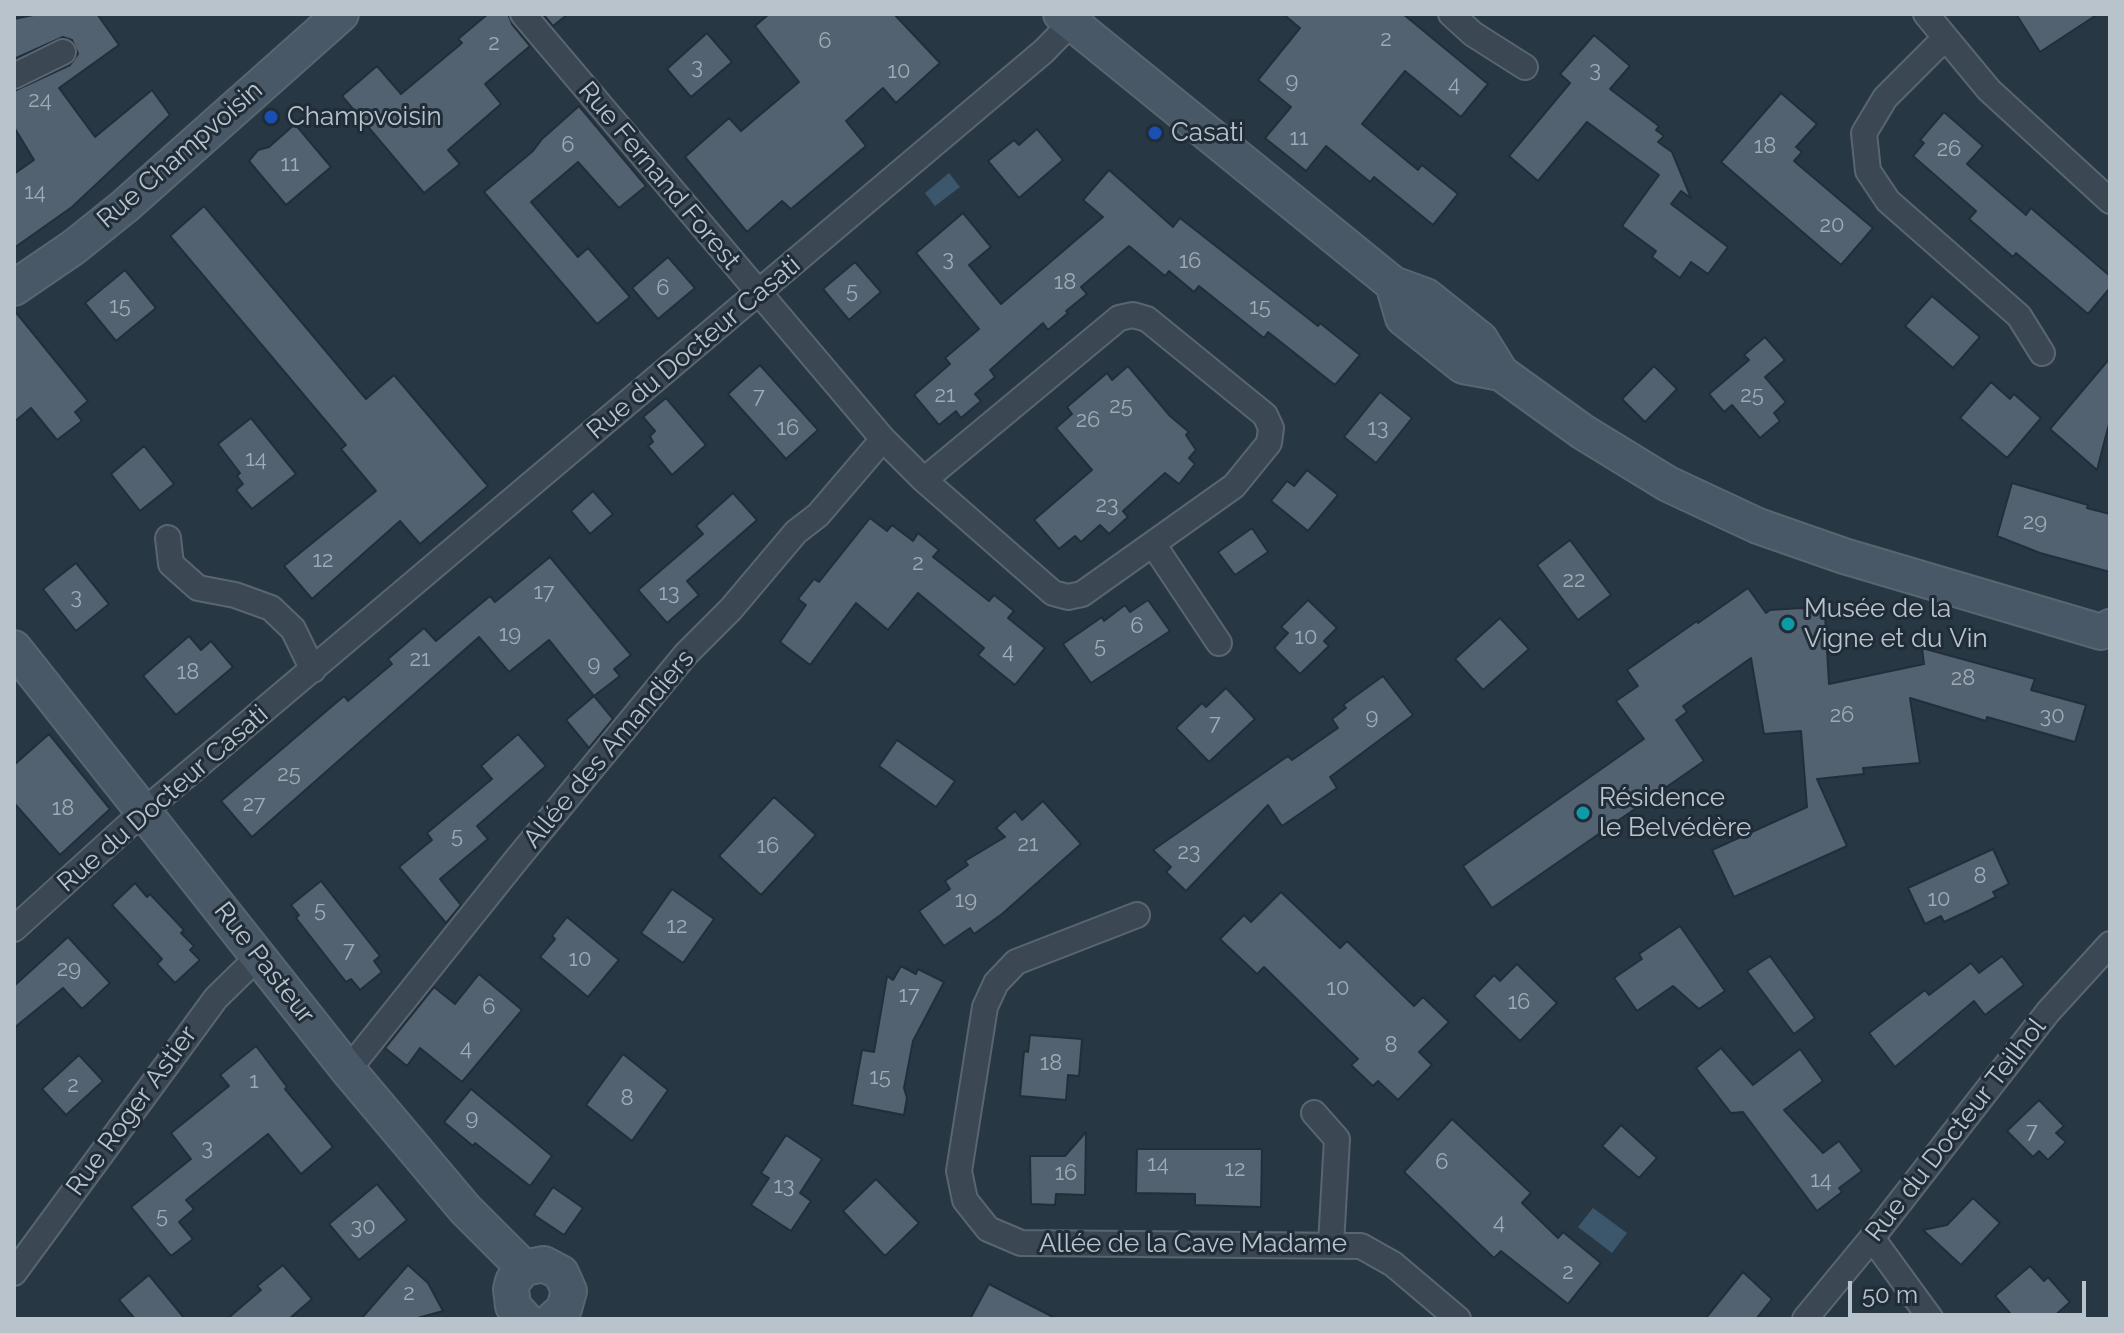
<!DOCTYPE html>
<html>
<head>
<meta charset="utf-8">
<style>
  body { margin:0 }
  #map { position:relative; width:2124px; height:1333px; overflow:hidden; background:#273743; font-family:Raleway,sans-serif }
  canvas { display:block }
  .frame { position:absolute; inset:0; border:16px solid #b8c3cc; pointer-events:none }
  .scale { position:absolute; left:1848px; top:1281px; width:238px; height:36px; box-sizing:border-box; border:4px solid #b8c3cc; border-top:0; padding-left:10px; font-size:24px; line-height:28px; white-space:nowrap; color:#b8c3cc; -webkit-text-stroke:6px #202d38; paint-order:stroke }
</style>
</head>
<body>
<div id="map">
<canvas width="2124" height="1333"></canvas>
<div class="frame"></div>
<div class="scale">50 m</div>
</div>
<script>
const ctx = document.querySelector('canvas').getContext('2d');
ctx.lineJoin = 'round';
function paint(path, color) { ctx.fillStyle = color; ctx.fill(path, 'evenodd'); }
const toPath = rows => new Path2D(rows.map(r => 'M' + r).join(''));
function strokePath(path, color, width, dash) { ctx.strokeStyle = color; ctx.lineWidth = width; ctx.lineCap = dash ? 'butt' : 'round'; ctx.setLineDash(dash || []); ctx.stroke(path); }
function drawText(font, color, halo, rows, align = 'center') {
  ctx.font = font + ' Raleway,sans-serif'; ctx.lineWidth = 6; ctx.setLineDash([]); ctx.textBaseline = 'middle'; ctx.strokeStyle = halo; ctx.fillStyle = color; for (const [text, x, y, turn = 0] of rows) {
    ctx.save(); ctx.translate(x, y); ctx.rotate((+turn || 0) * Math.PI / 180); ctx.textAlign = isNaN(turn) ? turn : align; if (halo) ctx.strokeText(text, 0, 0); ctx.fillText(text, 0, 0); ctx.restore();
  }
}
paint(toPath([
  [949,173,960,187,935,206,925,193],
  [1593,1208,1627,1233,1612,1253,1578,1227]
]), '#3c576c');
const building = toPath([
  [38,14,97,14,119,45,59,88,95,137,152,90,170,115,72,207,14,248,14,174,34,160,14,127,14,91,70,65,78,54,72,40,63,37,14,59,14,19,38,14],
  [488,14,508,14,512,24,530,46,485,84,501,104,448,150,460,164,424,193,342,96,377,66,401,94,462,43,458,39,488,14],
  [543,14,568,14,553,26,543,14],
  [769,14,894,14,940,63,896,103,883,88,846,121,866,146,791,209,782,201,747,232,685,157,729,118,741,131,799,82,755,26,769,14],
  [1283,14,1403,14,1488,84,1461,117,1405,71,1362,124,1418,170,1422,165,1458,194,1433,225,1374,177,1370,182,1326,146,1306,171,1265,138,1291,107,1258,80,1300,28,1283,14],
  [2016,14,2098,14,2040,52,2016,14],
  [707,33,732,62,691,97,667,69,707,33],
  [1594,35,1630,66,1610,89,1659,126,1656,130,1664,136,1658,142,1672,152,1691,198,1681,191,1671,204,1728,247,1708,274,1691,262,1680,278,1652,257,1656,251,1622,226,1659,175,1587,122,1538,181,1509,156,1570,83,1560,74,1594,35],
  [1781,93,1817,124,1796,147,1802,152,1794,161,1873,228,1841,265,1721,162,1781,93],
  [579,106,646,186,619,208,578,162,531,202,578,257,588,248,630,297,597,324,484,192,533,151,542,139,579,106],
  [1944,112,1983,146,1967,164,2026,215,2031,208,2110,276,2110,288,2088,314,2016,253,2013,257,1969,219,1976,211,1913,156,1924,143,1920,140,1944,112],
  [295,124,331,167,286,205,249,161,258,150,269,147,295,124],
  [1037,129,1063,160,1019,198,988,161,1014,140,1019,145,1037,129],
  [1109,170,1173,227,1180,218,1318,326,1320,323,1360,355,1335,385,1268,332,1264,338,1199,286,1194,292,1169,271,1165,276,1129,246,1081,287,1087,294,1066,311,1068,313,1048,330,1043,323,990,370,995,377,975,394,981,401,961,418,956,411,939,425,914,395,950,364,945,358,979,329,916,253,963,213,991,247,969,265,1001,304,1103,217,1083,200,1109,170],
  [204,206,366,399,394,375,488,486,420,544,400,521,312,599,284,566,376,491,341,449,346,445,170,236,204,206],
  [668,257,695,288,658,319,632,288,668,257],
  [855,262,881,292,849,320,823,289,855,262],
  [125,270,156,308,116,341,85,303,125,270],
  [1932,296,1980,337,1953,368,1905,326,1932,296],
  [14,310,88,401,75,412,82,421,57,440,31,408,14,422,14,310],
  [1765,337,1785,360,1765,377,1786,402,1774,413,1780,421,1760,438,1732,405,1724,412,1709,394,1749,360,1744,355,1765,337],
  [2110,358,2110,420,2097,470,2050,429,2110,358],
  [760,365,818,430,786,459,728,394,760,365],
  [1128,366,1170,416,1189,432,1186,435,1196,450,1189,458,1195,464,1179,484,1165,473,1123,511,1128,517,1109,534,1100,525,1081,542,1075,536,1059,549,1034,520,1092,470,1056,428,1072,414,1067,407,1107,373,1112,380,1128,366],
  [1654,366,1677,389,1645,422,1622,399,1654,366],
  [1991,382,2010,399,2014,394,2041,418,2007,458,1960,418,1991,382],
  [1380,392,1412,418,1376,463,1344,437,1380,392],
  [666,398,706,445,672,475,648,446,653,442,650,436,655,431,643,417,666,398],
  [251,418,296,474,252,509,236,490,243,484,237,476,240,473,218,444,251,418],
  [144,446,174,484,140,511,111,474,144,446],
  [1307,470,1338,495,1308,531,1271,501,1287,481,1294,486,1307,470],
  [2012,483,2088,505,2087,508,2110,514,2110,572,2040,553,1997,536,2012,483],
  [593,491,613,514,590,534,571,511,593,491],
  [733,493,757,520,687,581,699,595,667,623,638,590,703,534,696,526,733,493],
  [870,518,887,531,892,525,913,541,918,533,939,550,933,557,989,601,994,595,1014,611,1008,618,1045,648,1015,685,978,655,984,648,918,593,888,630,856,603,810,665,780,642,806,605,798,599,814,579,819,582,870,518],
  [1252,528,1268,552,1235,575,1218,552,1252,528],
  [1570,540,1611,595,1578,620,1537,565,1570,540],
  [550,557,631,655,614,669,620,676,594,696,549,640,509,672,479,637,252,837,221,801,344,696,348,701,392,664,388,659,424,628,436,641,490,596,495,602,550,557],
  [76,563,109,604,76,631,43,589,76,563],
  [1748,588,1766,613,1770,610,1801,608,1825,614,1829,684,1924,664,1922,648,2035,679,2031,690,2086,705,2075,742,1987,717,1986,721,1910,698,1920,763,1863,768,1864,774,1817,779,1847,846,1734,897,1712,850,1807,807,1801,731,1764,734,1751,658,1683,706,1687,712,1676,720,1704,761,1492,908,1463,866,1644,739,1616,701,1638,686,1627,670,1697,621,1698,623,1748,588],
  [1148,600,1170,631,1091,683,1063,644,1102,617,1104,621,1125,605,1130,612,1148,600],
  [1308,600,1337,628,1324,641,1329,646,1300,674,1274,648,1288,633,1281,627,1308,600],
  [1500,618,1529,649,1483,690,1455,659,1500,618],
  [189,636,201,650,211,641,233,667,176,715,143,676,189,636],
  [1383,676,1413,715,1330,777,1337,788,1282,826,1268,805,1186,891,1166,872,1171,867,1153,850,1288,756,1292,760,1338,728,1332,719,1346,708,1343,705,1383,676],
  [1226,688,1255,719,1209,762,1176,728,1202,703,1206,707,1226,688],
  [594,696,613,719,589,748,566,720,594,696],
  [49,734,110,809,60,855,14,803,14,765,49,734],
  [518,734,546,766,477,826,488,839,440,879,461,905,446,923,399,867,432,840,427,833,492,779,481,766,518,734],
  [897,740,955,781,936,807,879,766,897,740],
  [774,797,816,835,761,895,719,856,774,797],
  [1043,801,1081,844,1002,914,974,934,970,928,944,946,919,911,950,889,945,881,968,865,965,861,1005,837,996,828,1015,811,1022,820,1043,801],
  [1993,849,2009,884,1993,892,1996,897,1970,910,1944,922,1941,916,1925,924,1908,888,1993,849],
  [321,881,380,956,374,961,382,972,360,990,351,979,346,982,296,918,299,915,291,905,321,881],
  [135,883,147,897,150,894,184,930,181,933,194,946,190,950,200,960,175,983,157,964,162,959,112,905,135,883],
  [672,889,714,919,683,963,641,933,672,889],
  [1281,892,1340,948,1347,941,1414,1006,1423,997,1449,1022,1419,1052,1432,1065,1398,1100,1378,1081,1373,1086,1351,1065,1358,1059,1264,967,1257,974,1220,939,1244,915,1251,922,1281,892],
  [567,917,619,960,588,997,540,957,555,939,552,936,567,917],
  [1680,926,1725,991,1699,1009,1673,986,1637,1011,1614,978,1642,959,1639,954,1680,926],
  [68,937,110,983,82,1009,63,988,14,1028,14,986,68,937],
  [1770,956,1815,1018,1794,1034,1747,971,1770,956],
  [2002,956,2024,985,1985,1015,1974,1001,1895,1067,1869,1033,1925,990,1929,995,1971,963,1979,973,2002,956],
  [1517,964,1557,1003,1520,1041,1474,996,1494,975,1500,981,1517,964],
  [901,966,916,974,918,969,944,982,913,1041,904,1088,907,1098,904,1115,852,1105,862,1050,874,1052,887,976,893,980,901,966],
  [479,974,522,1010,462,1082,420,1048,407,1066,385,1048,434,987,455,1004,479,974],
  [1030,1035,1082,1039,1079,1076,1068,1075,1066,1100,1020,1096,1024,1051,1028,1052,1030,1035],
  [256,1046,287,1087,285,1089,333,1147,301,1174,268,1134,186,1200,194,1209,179,1222,193,1239,171,1256,131,1207,191,1159,171,1133,229,1086,220,1075,256,1046],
  [1721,1048,1753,1085,1800,1049,1823,1081,1784,1110,1823,1153,1839,1141,1862,1171,1839,1188,1842,1192,1817,1211,1743,1112,1731,1113,1696,1068,1721,1048],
  [623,1054,668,1090,632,1141,586,1105,623,1054],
  [79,1055,103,1081,66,1115,42,1089,79,1055],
  [471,1089,552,1156,530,1186,475,1143,473,1146,444,1122,471,1089],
  [2039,1100,2064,1126,2056,1133,2066,1142,2048,1160,2039,1151,2033,1157,2007,1131,2039,1100],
  [1452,1119,1531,1193,1522,1203,1558,1238,1563,1232,1601,1263,1568,1304,1501,1251,1494,1258,1404,1172,1452,1119],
  [1621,1125,1657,1158,1639,1178,1602,1146,1621,1125],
  [1086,1132,1085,1195,1056,1194,1055,1205,1031,1204,1030,1156,1065,1156,1086,1132],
  [786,1135,822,1159,800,1193,811,1201,791,1231,751,1205,769,1178,761,1173,786,1135],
  [1137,1149,1262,1149,1261,1207,1195,1205,1195,1194,1136,1193,1137,1149],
  [876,1179,919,1223,885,1256,843,1211,876,1179],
  [377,1184,407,1220,359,1260,329,1224,377,1184],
  [553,1187,583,1208,564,1235,534,1215,553,1187],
  [1973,1198,2000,1223,1961,1265,1923,1230,1947,1225,1973,1198],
  [283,1265,312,1299,289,1319,227,1319,261,1290,257,1286,283,1265],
  [408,1265,428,1283,443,1311,414,1319,361,1319,408,1265],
  [2030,1266,2044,1281,2048,1277,2070,1302,2051,1319,2015,1319,1995,1296,2030,1266],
  [1743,1272,1772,1299,1756,1319,1705,1319,1743,1272],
  [149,1275,185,1319,135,1319,119,1300,149,1275],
  [989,1284,1057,1319,970,1319,989,1284]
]);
paint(building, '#526270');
strokePath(building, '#222f3a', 2);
const minor = toPath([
  [523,14,883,439,924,480,1053,593,1068,597,1082,594,1234,486,1269,443,1271,428,1265,415,1147,319,1133,315,1119,318,924,480],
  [1451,14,1473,34,1525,67],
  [1926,14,1989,90,2110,201],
  [1944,39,1885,98,1864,133,1868,171,1888,201,2019,316,2042,353],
  [14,76,63,52],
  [168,538,171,564,198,588,235,595,271,608,293,629,313,670],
  [1153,544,1219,643],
  [1137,915,1016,962,996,983,985,1007,959,1171,965,1200,988,1229,1021,1243,1361,1246,1393,1264,1458,1319],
  [14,929,143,812,1044,51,1080,14],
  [348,1070,517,859,686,654,731,609,796,532,818,515,883,439],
  [1314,1113,1337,1139,1331,1244],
  [1872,1238,1931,1319],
  [14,1273,216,998,259,956],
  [1805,1319,1872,1238,2048,1012,2110,944]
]);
const secondary = toPath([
  [1061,14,1393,284,1426,296,1480,339,1501,373,1583,432,1668,484,1758,526,1844,556,2101,632,2110,627],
  [1393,284,1403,318,1463,366,1501,373],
  [14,288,74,247,125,206,341,14],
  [14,648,348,1070,465,1209,524,1268],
  [525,1319,513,1306,511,1289,513,1281,524,1268,544,1264,561,1273,569,1291,564,1309,553,1319]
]);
strokePath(minor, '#596670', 28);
strokePath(secondary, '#596670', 38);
strokePath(minor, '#3b4853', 24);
strokePath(secondary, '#495866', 34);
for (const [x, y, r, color] of [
  [271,117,8,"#1a4fb4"],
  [1155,133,8,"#1a4fb4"],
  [1788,624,8,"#0f9aa8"],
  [1583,813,8,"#0f9aa8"]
]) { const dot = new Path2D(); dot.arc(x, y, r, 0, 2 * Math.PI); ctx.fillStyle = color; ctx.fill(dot); strokePath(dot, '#202d38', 3); }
drawText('22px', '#9eabb5', null, [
  ["2",1386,39],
  ["6",825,41],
  ["2",494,43],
  ["3",697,67],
  ["3",1595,70],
  ["10",899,71],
  ["9",1292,81],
  ["4",1454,84],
  ["24",40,100],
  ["11",1299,138],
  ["6",568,145],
  ["18",1765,146],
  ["26",1949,149],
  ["11",290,164],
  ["14",35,192],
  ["20",1832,225],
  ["3",948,259],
  ["16",1190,261],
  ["18",1065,282],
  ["6",663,288],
  ["5",852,291],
  ["15",120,306],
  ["15",1260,307],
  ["21",945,395],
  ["25",1752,395],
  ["7",759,396],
  ["25",1121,406],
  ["26",1088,420],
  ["16",788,428],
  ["13",1378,428],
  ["14",256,459],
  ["23",1107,505],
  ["29",2035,522],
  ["12",323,560],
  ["2",918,563],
  ["22",1574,580],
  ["17",544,592],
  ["13",669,593],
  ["3",76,597],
  ["6",1137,626],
  ["19",510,634],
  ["10",1306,637],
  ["5",1100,646],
  ["4",1008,651],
  ["21",420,659],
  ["9",594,664],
  ["18",188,672],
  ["28",1963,678],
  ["26",1842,715],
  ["30",2052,716],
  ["9",1372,717],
  ["7",1215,723],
  ["25",289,774],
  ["27",254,804],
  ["18",63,808],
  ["5",457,836],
  ["21",1028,844],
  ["16",768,846],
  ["23",1189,852],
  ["8",1980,876],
  ["10",1939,899],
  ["19",966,900],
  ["5",320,910],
  ["12",677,926],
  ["7",349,950],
  ["10",580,959],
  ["29",69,969],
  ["10",1338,988],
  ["17",909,995],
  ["16",1519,1002],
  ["6",489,1007],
  ["8",1391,1045],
  ["4",466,1048],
  ["18",1051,1063],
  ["15",880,1077],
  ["1",254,1081],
  ["2",73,1085],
  ["8",627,1098],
  ["9",472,1118],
  ["7",2032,1131],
  ["3",207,1148],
  ["6",1442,1162],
  ["14",1158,1164],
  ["12",1235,1169],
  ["16",1066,1173],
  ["14",1821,1180],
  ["13",784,1186],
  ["5",162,1216],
  ["4",1499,1222],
  ["30",363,1227],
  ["2",1568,1272],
  ["2",409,1293]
]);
drawText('26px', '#b8c3cc', '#202d38', [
  ["Champvoisin",287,117],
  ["Casati",1171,133],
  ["Musée de la",1804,609],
  ["Vigne et du Vin",1804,639],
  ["Résidence",1599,798],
  ["le Belvédère",1599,828]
], 'left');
drawText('26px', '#b8c3cc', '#202d38', [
  ["Rue Champvoisin",180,155,-41],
  ["Rue Fernand Forest",659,176,50],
  ["Rue du Docteur Casati",694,348,-40],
  ["Allée des Amandiers",609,749,-50],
  ["Rue du Docteur Casati",163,799,-41],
  ["Rue Pasteur",264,963,52],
  ["Rue Roger Astier",132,1111,-54],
  ["Rue du Docteur Teilhol",1956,1130,-52],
  ["Allée de la Cave Madame",1193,1244]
]);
</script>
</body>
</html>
